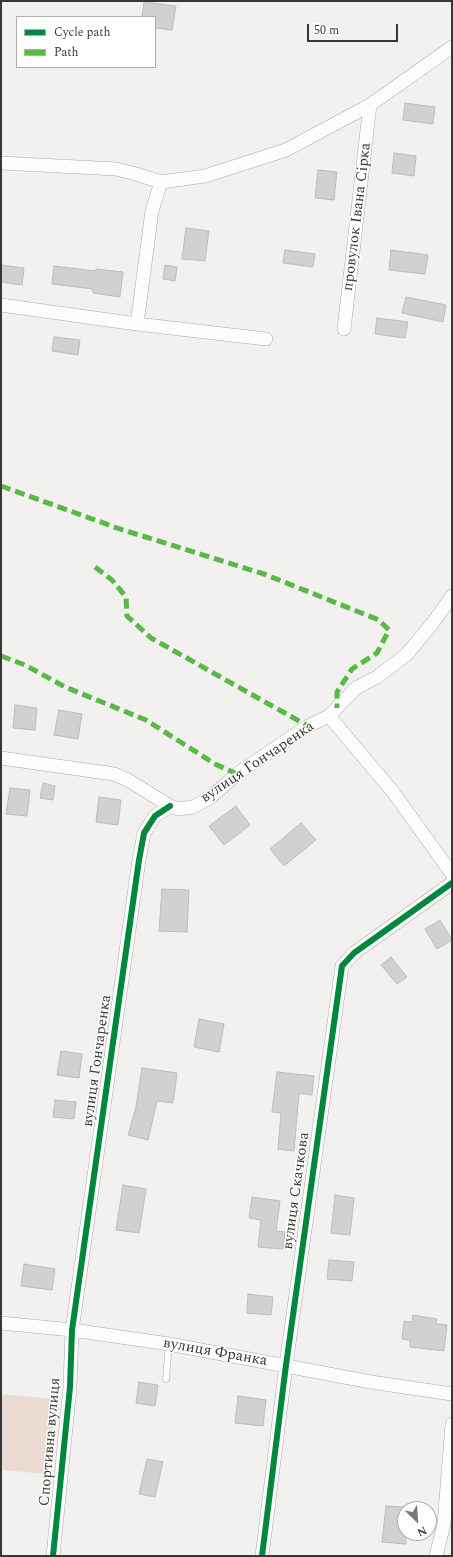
<!DOCTYPE html>
<html>
<head>
<meta charset="utf-8">
<style>
  body { margin:0 }
  #map { position:relative; width:453px; height:1557px; overflow:hidden; background:#f2f1ef; font-family:Spectral,serif }
  canvas { display:block }
  .frame { position:absolute; inset:0; border:2px solid #373735; pointer-events:none }
  .legend { position:absolute; left:16px; top:16px; width:140px; height:52px; box-sizing:border-box; background:#fffffe; border:1px solid #afafae; margin:0; padding:5px 7px; list-style:none; font-size:12px; color:#373735 }
  .legend li { display:flex; align-items:center; gap:8px; height:20px }
  .legend b { width:20px; border:1px solid #afafae }
  .north { position:absolute; left:397px; top:1501px; width:40px; height:40px; box-sizing:border-box; background:#fffffe; border:1px solid #afafae; border-radius:50%; rotate:155deg; font-size:11px; font-weight:700; line-height:16px; text-align:center; color:#373735 }
  .north::after { content:''; display:block; margin:auto; width:14px; height:18px; background:#787876; clip-path:polygon(50% 0,100% 100%,50% 72%,0 100%) }
  .scale { position:absolute; left:307px; top:24px; width:91px; height:18px; box-sizing:border-box; border:2px solid #373735; border-top:0; padding-left:5px; font-size:12px; line-height:14px; white-space:nowrap; color:#373735; -webkit-text-stroke:3px #fffffe; paint-order:stroke }
</style>
</head>
<body>
<div id="map">
<canvas width="453" height="1557"></canvas>
<div class="frame"></div>
<ul class="legend">
<li><b style="height:5px;background:#00873e"></b>Cycle path</li>
<li><b style="height:5px;background:#58b947"></b>Path</li>
</ul>
<div class="north">N</div>
<div class="scale">50 m</div>
</div>
<script>
const ctx = document.querySelector('canvas').getContext('2d');
ctx.lineJoin = 'round';
function paint(path, color) { ctx.fillStyle = color; ctx.fill(path, 'evenodd'); }
const toPath = rows => new Path2D(rows.map(r => 'M' + r).join(''));
function strokePath(path, color, width, dash) { ctx.strokeStyle = color; ctx.lineWidth = width; ctx.lineCap = dash ? 'butt' : 'round'; ctx.setLineDash(dash || []); ctx.stroke(path); }
function drawText(font, color, halo, rows, align = 'center') {
  ctx.font = font + ' Spectral,serif'; ctx.lineWidth = 3; ctx.setLineDash([]); ctx.textBaseline = 'middle'; ctx.strokeStyle = halo; ctx.fillStyle = color; for (const [text, x, y, turn = 0] of rows) {
    ctx.save(); ctx.translate(x, y); ctx.rotate((+turn || 0) * Math.PI / 180); ctx.textAlign = isNaN(turn) ? turn : align; if (halo) ctx.strokeText(text, 0, 0); ctx.fillText(text, 0, 0); ctx.restore();
  }
}
paint(toPath([
  [1,1394,55,1399,49,1474,1,1470]
]), '#ebdbd3');
const building = toPath([
  [144,2,176,6,172,30,155,28,155,17,142,17,144,2],
  [405,103,435,107,433,124,403,120,405,103],
  [394,153,416,156,414,176,392,173,394,153],
  [318,170,337,172,334,200,315,198,318,170],
  [186,228,209,231,205,261,182,259,186,228],
  [285,250,315,254,313,267,283,263,285,250],
  [391,250,428,255,425,274,389,270,391,250],
  [1,265,24,268,22,285,1,282,1,265],
  [165,265,177,267,175,281,163,279,165,265],
  [54,266,96,271,96,269,123,272,120,297,93,293,93,289,52,284,54,266],
  [406,297,446,305,443,322,402,313,406,297],
  [377,318,408,322,405,338,375,334,377,318],
  [54,337,80,340,78,355,52,351,54,337],
  [15,705,37,708,35,730,13,728,15,705],
  [59,710,82,714,78,739,54,735,59,710],
  [43,783,55,786,53,800,40,798,43,783],
  [10,788,30,790,27,816,6,814,10,788],
  [99,797,121,800,118,825,96,822,99,797],
  [236,806,250,825,224,845,209,826,236,806],
  [301,823,316,840,284,866,270,849,301,823],
  [162,889,189,890,187,932,159,931,162,889],
  [440,920,452,940,437,949,425,929,440,920],
  [391,957,407,977,397,984,381,965,391,957],
  [199,1019,224,1024,219,1052,194,1047,199,1019],
  [61,1051,82,1054,79,1078,57,1075,61,1051],
  [142,1068,177,1073,173,1103,157,1101,148,1140,128,1135,136,1107,142,1068],
  [277,1072,314,1076,312,1095,299,1093,294,1151,278,1149,281,1113,272,1112,277,1072],
  [55,1100,76,1102,74,1119,53,1117,55,1100],
  [123,1185,146,1189,139,1233,116,1230,123,1185],
  [335,1195,354,1198,350,1235,331,1233,335,1195],
  [252,1197,280,1201,276,1231,285,1232,283,1249,258,1247,261,1220,249,1218,252,1197],
  [329,1260,354,1262,352,1281,327,1279,329,1260],
  [24,1264,55,1269,52,1290,21,1286,24,1264],
  [248,1294,273,1297,271,1315,247,1313,248,1294],
  [413,1315,437,1319,436,1324,447,1325,444,1351,410,1347,410,1340,402,1339,404,1321,412,1322,413,1315],
  [139,1382,158,1385,155,1406,136,1403,139,1382],
  [238,1396,266,1400,263,1426,235,1423,238,1396],
  [147,1459,163,1462,155,1497,139,1494,147,1459],
  [386,1506,405,1507,406,1544,382,1542,386,1506]
]);
paint(building, '#d2d1d0');
strokePath(building, '#bcbcba', 1);
const lane = toPath([
  [166,1379,169,1344]
]);
const street = toPath([
  [1,163,116,169,136,174,161,182,205,176,286,150,370,105,452,47],
  [1,305,137,324,152,211,161,182],
  [137,324,266,339],
  [344,329,370,105],
  [329,716,393,792,452,874],
  [1,758,114,774,128,780,170,806,179,809,193,807,211,797,237,774,308,726,329,716,356,688,377,677,407,654,432,624,452,596],
  [1,1323,72,1330,169,1344,371,1382,452,1394],
  [53,1556,70,1387,72,1330,139,860,144,833,155,816,170,806],
  [262,1556,286,1365,342,966,354,953,452,883],
  [436,1556,444,1524,452,1424]
]);
strokePath(lane, '#aaaaa8', 7);
strokePath(street, '#aaaaa8', 14);
strokePath(lane, '#fdfdfd', 6);
strokePath(street, '#fdfdfd', 13);
strokePath(toPath([
  [1,486,120,529,264,574,379,620,389,630,377,653,352,669,337,692,337,708],
  [95,567,112,580,126,597,127,616,151,638,308,726],
  [1,656,25,665,65,687,146,720,215,764,237,774]
]), '#58b947', 5, [10, 5]);
strokePath(toPath([
  [53,1556,70,1387,72,1330,139,860,144,833,155,816,170,806],
  [262,1556,286,1365,342,966,354,953,452,883]
]), '#00873e', 6);
drawText('15px', '#373735', '#fffffe', [
  ["провулок Івана Сірка",358,217,-83],
  ["вулиця Гончаренка",258,763,-34],
  ["вулиця Гончаренка",98,1061,-82],
  ["вулиця Скачкова",297,1191,-82],
  ["вулиця Франка",215,1353,10],
  ["Спортивна вулиця",51,1442,-85]
]);
</script>
</body>
</html>
